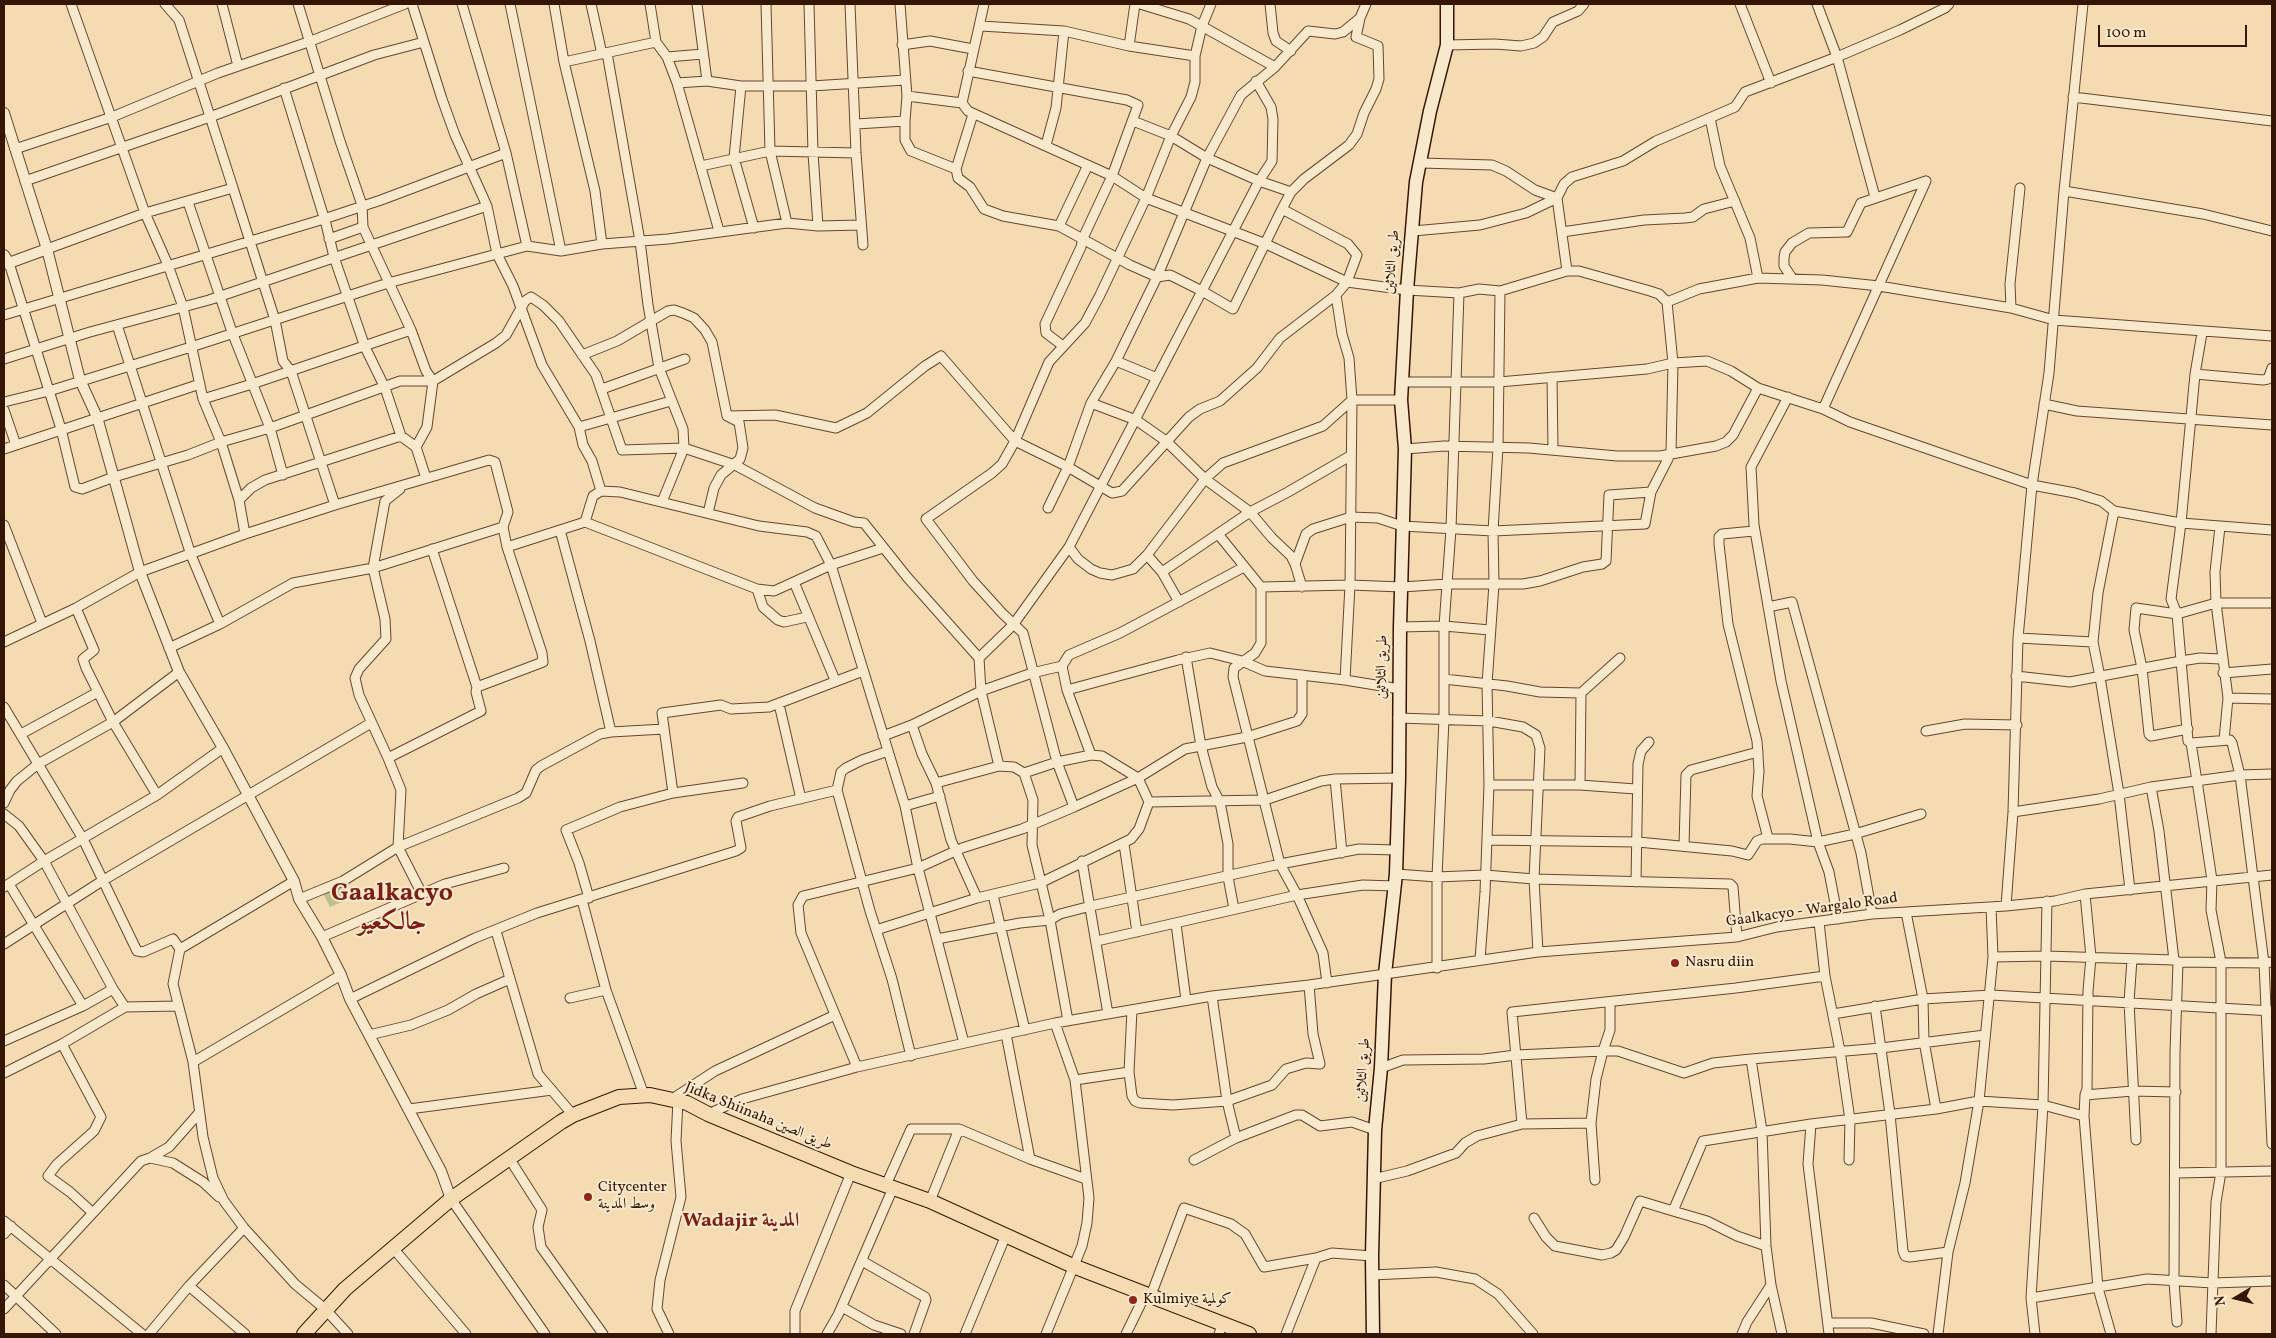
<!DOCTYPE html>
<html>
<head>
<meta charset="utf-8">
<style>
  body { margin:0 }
  #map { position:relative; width:2276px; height:1338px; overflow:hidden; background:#f5dbb1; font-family:Vollkorn,serif }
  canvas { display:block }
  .frame { position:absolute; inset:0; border:5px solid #351605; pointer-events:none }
  .north { position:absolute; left:2211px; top:1273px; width:50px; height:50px; -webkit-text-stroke:4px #f8e8cc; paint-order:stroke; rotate:261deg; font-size:14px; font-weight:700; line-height:20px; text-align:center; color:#351605 }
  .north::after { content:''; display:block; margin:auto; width:18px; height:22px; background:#351605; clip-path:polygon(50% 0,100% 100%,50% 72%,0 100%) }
  .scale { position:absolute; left:2098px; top:25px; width:149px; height:22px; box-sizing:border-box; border:2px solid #351605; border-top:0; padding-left:6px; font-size:15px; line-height:18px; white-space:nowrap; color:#351605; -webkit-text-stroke:4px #f8e8cc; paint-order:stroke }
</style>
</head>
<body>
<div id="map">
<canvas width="2276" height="1338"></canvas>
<div class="frame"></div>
<div class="north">N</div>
<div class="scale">100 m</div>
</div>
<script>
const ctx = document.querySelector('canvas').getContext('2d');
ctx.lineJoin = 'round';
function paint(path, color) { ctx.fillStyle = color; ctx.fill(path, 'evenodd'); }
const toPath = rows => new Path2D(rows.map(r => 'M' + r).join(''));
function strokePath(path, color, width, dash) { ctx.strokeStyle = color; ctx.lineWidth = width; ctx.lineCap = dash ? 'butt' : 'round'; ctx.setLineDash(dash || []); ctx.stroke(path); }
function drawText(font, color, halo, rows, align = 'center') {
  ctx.font = font + ' Vollkorn,Amiri,serif'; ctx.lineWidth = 4; ctx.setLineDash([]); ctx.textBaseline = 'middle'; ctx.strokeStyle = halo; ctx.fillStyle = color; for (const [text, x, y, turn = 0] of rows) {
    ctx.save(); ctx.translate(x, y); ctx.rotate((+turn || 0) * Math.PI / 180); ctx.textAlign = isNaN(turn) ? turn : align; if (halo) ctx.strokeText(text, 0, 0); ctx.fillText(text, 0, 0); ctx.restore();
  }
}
paint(toPath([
  [340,885,347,900,330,907,323,893]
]), '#bac18d');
const minor = toPath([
  [71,4,145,213,168,265,183,307,203,399,221,442,239,500,245,534],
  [165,4,179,20,233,188],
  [222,4,238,66],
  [298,4,340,141,362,205,363,227,411,330,426,371,433,381,427,427,416,447],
  [412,4,442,99,455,135,487,206,497,254,513,286,542,365,579,427,583,445,592,461,601,491],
  [462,4,506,153,527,246],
  [510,4,561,251],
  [554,4,564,62,595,191,602,244],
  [591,4,602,54],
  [650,4,656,42,667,57,677,83,719,231],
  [697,4,707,81],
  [766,4,770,151,787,223],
  [809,4,813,153,818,226],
  [850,4,856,153,863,245],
  [900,4,907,96,905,121],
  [984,4,962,103,968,111,1112,176,1146,198,1266,244,1347,282,1407,290,1459,293,1479,289,1500,291,1567,271,1579,271,1650,291,1659,294,1667,302,1699,289,1758,278,1822,280,1879,286,2011,308,2054,320,2272,336],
  [1140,4,1189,19,1275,67],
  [1270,4,1273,33,1276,41,1291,51],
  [1740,4,1771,83],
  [1817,4,1837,57,1875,197],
  [981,26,1064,31,1129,46,1195,56],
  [902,45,930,41,973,49],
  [1447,45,1495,44,1521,46,1534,43,1543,37,1553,22,1578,11,1584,4],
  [1129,46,1135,4],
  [607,53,640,241,648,305,659,368,683,429,684,448,662,502],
  [667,57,703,54],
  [564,62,656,42],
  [968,71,1127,100,1138,105,1112,176,1083,238,1081,247,1045,324,1046,333,1063,346],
  [677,83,707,81,741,86,812,86,905,80],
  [741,86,734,158,754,228],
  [284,88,326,224,334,257,365,347,385,388,401,436,416,447,426,478],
  [907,96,962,103],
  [2073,97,2272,121],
  [1710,118,1720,166,1750,238,1758,278],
  [856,124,905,121,905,140,911,151,956,169,958,178,970,187,984,209,1003,216,1059,226,1130,265,1157,277,1170,275,1202,291,1259,181,1272,161,1273,119,1271,107,1256,81],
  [1046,145,1056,108,1064,31],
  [15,149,112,117,218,73,311,41,405,4],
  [1421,163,1492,165,1506,171,1535,190,1557,198,1567,271],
  [701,166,770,151,856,153],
  [956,169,973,114],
  [25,181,210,117,374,55,424,42],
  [2064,191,2203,214,2272,231],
  [1291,192,1304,179,1349,145,1357,134,1364,113,1376,89,1379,79,1378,46,1356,37,1360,18],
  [188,202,232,332,270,428,283,475],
  [1059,226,1088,165],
  [1413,231,1480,225,1526,213,1557,198,1564,184,1572,177,1623,161,1656,141,1735,107,1745,92,1837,57,1900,30,1945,8,1949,4],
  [1562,232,1644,220,1685,218,1693,217,1704,209,1735,201],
  [329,239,363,227],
  [47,249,145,213,233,188,275,320,283,361,291,371,335,505,489,460,495,462,508,512,503,527,507,547,542,653,543,662,477,687,476,692,481,711,388,758,401,790,398,847,422,894],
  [4,264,9,263,61,429,74,483,75,487,82,489,114,477,188,455,221,442,270,428,400,381,433,381,496,343,506,335,525,301,531,297,543,305,559,321,596,375,622,450,684,448,735,465,815,508,854,522,864,523,907,577,979,658,981,691,999,766],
  [1792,278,1784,266,1784,258,1785,252,1792,243,1809,233,1847,232,1861,203,1926,181],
  [1336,295,1342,334,1349,358,1352,400,1350,585,1345,680],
  [2011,308,2010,284,2020,188],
  [4,315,324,219,381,200,506,153],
  [117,325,191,555,220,624],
  [2202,333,2195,374,2181,523,2171,599,2177,614,2188,741,2191,743,2197,781,2212,880,2211,910,2221,962,2221,1172,2216,1202,2211,1334],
  [582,355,617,341,668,311,674,310,683,313,694,318,705,330,712,342,727,416,739,422,743,448,740,459,721,475,714,488,708,513],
  [4,359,90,332,209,300,487,206],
  [1116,361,1157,378],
  [2195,374,2263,380,2268,379,2272,368],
  [1552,377,1553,449],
  [1402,382,1499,382,1647,369,1673,363,1707,361,1731,371,1758,388,1823,409,1850,422,2032,485,2075,493,2101,501,2114,511,2181,523,2272,530],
  [602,389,685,359],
  [1788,397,1751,467,1754,525,1781,681,1818,842,1829,872,1838,919],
  [203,399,252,384,411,330],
  [4,402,49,391,191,347,388,283,527,246,561,251,602,244,668,239,787,223,818,226,861,225],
  [1091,403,1136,420,1166,441,1205,479,1250,512,1272,538,1291,556,1295,564],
  [2044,404,2077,411,2272,425],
  [1823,409,1926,181],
  [4,410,16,445],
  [727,416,775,415,836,428,867,413,925,366,941,356,1015,441,1068,467,1112,493,1122,491,1189,417,1200,409,1220,401,1257,368,1280,338,1336,295,1347,282,1357,255,1348,244,1282,209,1291,192,1259,181,1207,158,1171,136,1133,121],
  [579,427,671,401],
  [4,449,200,384],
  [1405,449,1444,446,1529,448,1617,456,1660,456,1716,446,1726,442,1733,435,1758,388],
  [239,500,251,488,265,480,401,436],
  [1048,508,1068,467,1091,403,1116,361,1157,277,1207,158,1241,95,1275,67,1308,31,1335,34,1343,32,1360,18,1366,4],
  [2114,511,2098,593,2093,642,2100,677,2119,794,2130,890],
  [585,522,757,589,763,607,778,620,784,622,807,617],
  [4,525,42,623],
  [2220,527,2215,572,2216,603,2228,698,2224,740],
  [560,530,590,641,611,732],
  [1754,531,1722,534,1719,537,1719,544,1728,624,1757,741,1759,771,1757,796,1768,838],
  [1218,534,1261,587],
  [507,547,585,522,593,496,601,491,620,492,759,526,807,532,816,536,831,565,905,806,918,868,964,1043],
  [1069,547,1078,559,1091,569,1100,573,1112,575,1133,569,1147,555,1205,479,1223,463,1323,426,1352,400,1401,400],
  [432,549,477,687],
  [1147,555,1162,572,1179,602],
  [1162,572,1250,512,1288,492,1350,456],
  [794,582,835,680],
  [1302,587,1295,564,1306,534,1313,529,1351,517,1378,518,1402,526,1493,531,1645,524,1651,492,1671,453,1673,363,1667,302],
  [757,589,774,591,831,565,883,548],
  [1768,607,1792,602,1861,853,1872,914],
  [76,608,94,650,83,659,86,668,113,722,157,795],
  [1400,627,1444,626,1490,630],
  [2018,638,2093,642],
  [4,642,76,608,140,572,245,534,335,505],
  [169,648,220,624,293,583,373,568,503,527],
  [1186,657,1201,746,1212,787,1220,802,1228,844,1228,877,1234,909],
  [979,658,1013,625,1069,547,1202,291,1233,309,1282,209],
  [1062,666,1067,690,1091,755],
  [2223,673,2272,669],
  [2016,676,2070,682,2181,661,2200,658,2221,659],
  [1444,679,1507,686,1540,692,1581,693,1620,658],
  [1067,690,1178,660,1210,653,1242,661,1265,671,1345,680,1400,689],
  [2228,698,2272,699],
  [779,704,801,799],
  [4,707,83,839,137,951,143,952,173,939,180,949],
  [1398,718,1489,721,1523,727,1536,735,1540,748,1534,879,1538,952],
  [912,725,922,754,936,783,999,766,1014,767,1024,773,1033,800,1032,845,1050,920,1068,1021],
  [2188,729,2151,736,2149,734,2142,668,2134,630,2136,608,2177,614,2216,603,2272,603],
  [1926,731,1965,724,2017,725],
  [21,734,98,692],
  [883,736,912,725,981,691,1032,673,1062,666,1069,655,1120,633,1244,567],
  [888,751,862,760,846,768,841,772,837,790,870,911,892,979,911,1056],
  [388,758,359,695,355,678,359,669,386,639,385,619,373,568,385,501,400,489],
  [1024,773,1057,762,1091,755,1102,756,1138,778,1149,802],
  [1335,779,1342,853],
  [936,783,951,840,977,898],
  [1489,785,1580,785,1636,789],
  [1580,785,1581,693],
  [2151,787,2159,831,2174,960,2178,962,2175,1053,2174,1282,2177,1322],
  [673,793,662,713,721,705,731,709,769,707,863,671],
  [4,803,10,790,17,781,38,764,113,722,179,672],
  [905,806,940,796],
  [1074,807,1057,762,1023,633,1002,613,973,581,926,519,992,473,1002,464,1015,441,1049,362,1085,323,1100,295,1146,198,1171,136,1191,97,1195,82,1195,56,1202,26,1211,4],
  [2013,812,2099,799,2151,787,2240,775,2272,774],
  [4,814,19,826,44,861,113,989,125,1007,178,1006],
  [1487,840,1638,842,1732,851,1748,855,1757,841,1762,839,1790,839,1818,842,1855,834,1921,814],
  [1124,844,1137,932],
  [1684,846,1686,775,1691,770,1758,752],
  [1082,861,1108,1014],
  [1396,874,1437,877,1485,875,1534,879,1730,884,1733,887,1737,937],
  [294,881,180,949,173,984,193,1062,203,1137,213,1178,224,1201,244,1228,295,1284,325,1309,348,1334],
  [1636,882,1638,764,1641,751,1649,742],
  [9,884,83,1006],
  [4,887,44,861,157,795,223,748],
  [2085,894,2091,957,2088,991,2087,1089,2085,1095],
  [993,895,1025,1030],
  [589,898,579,863,566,830,620,807,673,793,743,783],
  [299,899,343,881,398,847,518,798,526,793,536,770,541,766,600,734,611,732,664,729],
  [582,900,606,990,644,1095],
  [2006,906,2013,812,2018,638,2032,485,2049,373,2064,191,2083,4],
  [1906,912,1923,999,1924,1041,1936,1109],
  [1819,922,1825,976,1840,1051,1850,1120,1849,1160],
  [1176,924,1186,1000],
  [876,930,977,898,1040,883,1131,839,1139,829,1149,802,1265,800,1321,781,1335,779,1399,778],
  [496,931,538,1074,573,1115],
  [322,937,445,884,504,868],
  [937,939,1020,923,1050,920,1060,914,1091,906,1280,864,1359,849,1396,850],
  [1097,941,1297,895,1363,885,1395,886],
  [4,944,102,881,371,723],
  [1993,957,2046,956,2174,960],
  [2132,959,2129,1002,2136,1140],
  [1480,960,1485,892,1489,785,1487,684,1494,584,1493,531,1498,447,1500,291],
  [2178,962,2264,963,2240,775,2232,743,2230,740,2191,743],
  [2272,962,2264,963,2272,1144],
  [1437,968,1437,877,1444,719,1444,626,1451,529,1459,293],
  [1327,983,1323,953,1297,895,1280,864,1233,677,1234,668,1255,653,1261,643,1261,587,1350,585,1402,587,1447,584,1523,584,1540,581,1583,567,1602,564,1606,561,1609,495,1651,492],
  [1212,996,1227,1101,1236,1138],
  [570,998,606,990],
  [350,999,475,938,537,913,736,851,741,848,736,821,738,817,770,806,837,790],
  [1610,1002,1610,1030,1603,1051,1618,1051,1684,1073,1713,1063,1751,1059,1881,1048,1985,1035],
  [1875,1006,1890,1114,1903,1251,1905,1256,1910,1257,1948,1252],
  [1132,1010,1129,1072,1132,1096,1135,1101,1140,1103,1173,1105,1227,1101,1272,1085,1286,1069,1306,1063,1320,1064,1313,1034,1309,985],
  [1833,1014,1923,999,1991,995,2272,1011],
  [1006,1034,1030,1159],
  [369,1035,411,1025,448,1010,476,994,510,979],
  [4,1041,83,1006,113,989],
  [62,1044,101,1117,94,1131,57,1164,48,1176,70,1192,93,1213],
  [1751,1059,1762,1131,1766,1246,1771,1285,1782,1334],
  [193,1062,341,975],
  [857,1067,801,933,798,905,803,896,918,868,962,848,1022,829,1074,807,1138,778,1185,749,1247,737,1297,721,1302,714,1302,675],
  [1381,1068,1403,1060,1484,1059,1516,1055,1603,1051,1596,1079,1591,1123,1595,1180],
  [4,1073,62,1044,125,1007],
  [1075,1080,1129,1072],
  [672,1099,715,1071,835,1015],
  [409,1109,552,1090],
  [708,1114,742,1099,857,1067,1055,1023,1212,996,1309,985,1538,952,1737,937,1777,927,1872,914,2006,906,2055,901,2085,894,2272,875],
  [2084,1116,2085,1095,2133,1091,2176,1092],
  [1522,1124,1512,1012,1736,988,1825,976],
  [1811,1124,1808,1164,1829,1334],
  [150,1158,169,1147,199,1113],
  [509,1158,542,1210,538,1227,541,1247,603,1334],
  [1194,1160,1236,1138,1296,1115,1302,1115,1320,1126,1352,1122,1375,1130],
  [2176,1173,2272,1171],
  [1373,1179,1407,1171,1456,1153,1465,1143,1477,1136,1522,1124,1591,1123],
  [886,1185,911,1129,959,1129],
  [451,1199,545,1334],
  [930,1201,959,1129,1030,1159,1086,1179],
  [1673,1211,1707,1221,1737,1236,1766,1246],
  [1534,1218,1546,1237,1555,1246,1602,1255,1611,1253,1616,1250,1624,1237,1640,1201,1673,1211,1703,1141,1811,1124,1936,1109,1979,1101,2043,1105,2084,1116,2098,1288,2111,1334],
  [4,1221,142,1334],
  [4,1234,11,1226],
  [393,1248,466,1334],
  [862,1261,925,1297,926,1300,914,1334],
  [1372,1275,1436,1272,1475,1279,1498,1294,1533,1334],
  [4,1285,56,1334],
  [189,1286,245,1334],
  [1151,1295,1184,1208,1231,1224,1245,1234,1264,1267,1316,1258],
  [2031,1298,2147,1279,2213,1283,2272,1281],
  [842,1307,874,1325,901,1334],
  [4,1309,141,1161,150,1158,173,1163,203,1182,219,1197],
  [1828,1323,1871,1323,1924,1334],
  [149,1334,189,1286,244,1228],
  [669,1334,657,1309,660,1280,681,1197,676,1141,678,1100],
  [795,1334,795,1311,851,1173],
  [827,1334,838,1315,893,1188],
  [965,1334,1006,1235],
  [1046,1334,1082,1246,1087,1223,1089,1198,1075,1080,1055,1023],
  [1126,1334,1146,1293],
  [1219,1334,1222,1325],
  [1286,1334,1316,1258,1332,1253,1372,1256],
  [1742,1334,1747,1322,1771,1285],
  [1938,1334,1948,1252,1965,1183,1979,1101,1993,957,1991,907],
  [2035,1334,2031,1298,2043,1105,2047,901]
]);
const tertiary = toPath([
  [4,113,47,249,80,380,97,417,140,572,179,672,223,748,294,881,299,899,322,937,341,975,350,999,441,1171,451,1199],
  [4,255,9,263,47,249]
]);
const secondary = toPath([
  [1373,1334,1372,1256,1375,1130,1381,1068,1385,974,1396,874,1399,778,1400,627,1405,449,1401,400,1407,290,1416,182,1430,111,1447,45,1447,4]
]);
const primary = toPath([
  [304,1334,345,1289,451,1199,561,1122,573,1115,619,1097,650,1095,687,1103,708,1114,851,1173,930,1201,1073,1266,1249,1334]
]);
strokePath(minor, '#654730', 11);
strokePath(tertiary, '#654730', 12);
strokePath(secondary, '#351605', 15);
strokePath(primary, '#351605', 16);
strokePath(minor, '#f8e8cc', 9);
strokePath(tertiary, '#f8e8cc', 10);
strokePath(secondary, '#f8e8cc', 12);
strokePath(primary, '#f5dbb1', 14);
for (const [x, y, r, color] of [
  [1675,963,5,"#8f2418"],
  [588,1197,5,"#8f2418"],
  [1133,1300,5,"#8f2418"]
]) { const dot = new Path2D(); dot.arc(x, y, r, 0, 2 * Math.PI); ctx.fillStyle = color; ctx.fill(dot); strokePath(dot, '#f8e8cc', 2); }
drawText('15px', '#351605', '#f8e8cc', [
  ["طريق الثلاثين",1393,262,-85],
  ["طريق الثلاثين",1383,667,-89],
  ["Gaalkacyo - Wargalo Road",1812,911,-8],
  ["طريق الثلاثين",1364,1070,-86],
  ["Jidka Shiinaha طريق الصين",758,1117,22]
]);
drawText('15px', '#351605', '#f8e8cc', [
  ["Nasru diin",1685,963],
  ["Citycenter",598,1188],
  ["وسط المدينة",598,1205],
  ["Kulmiye كولمية",1143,1300]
], 'left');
drawText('bold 20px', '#7a1f14', '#f8e8cc', [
  ["Wadajir المدينة",741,1222]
]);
drawText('bold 25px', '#7a1f14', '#f8e8cc', [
  ["Gaalkacyo",392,895],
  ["جالكعيو",392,924]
]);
</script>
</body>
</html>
